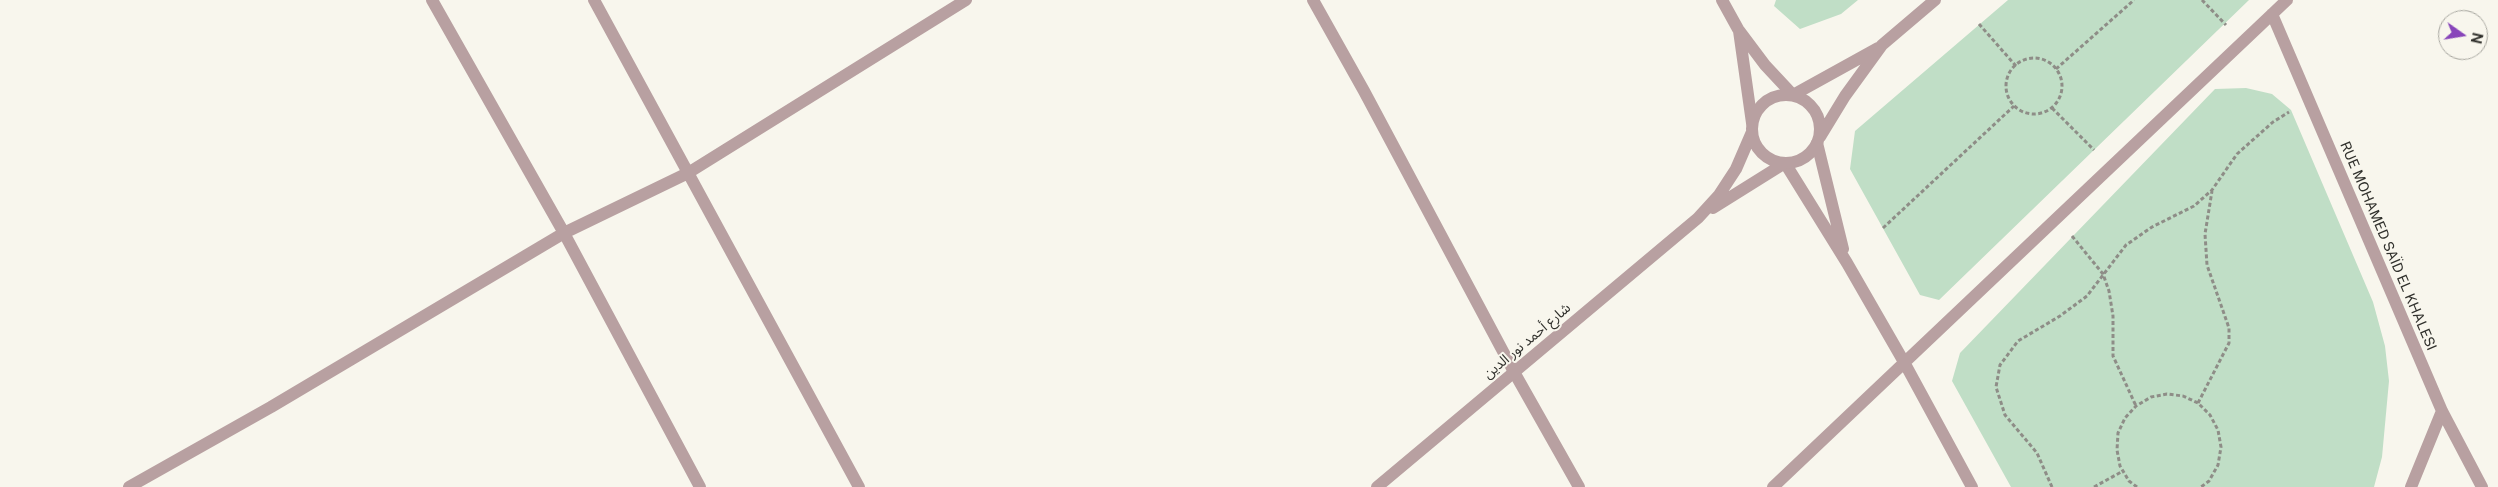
<!DOCTYPE html>
<html>
<head>
<meta charset="utf-8">
<style>
  body { margin:0 }
  #map { position:relative; width:2498px; height:487px; overflow:hidden; background:#f8f6ed; font-family:"Public Sans",sans-serif }
  canvas { display:block }
  .north { position:absolute; left:2438px; top:10px; width:50px; height:50px; box-sizing:border-box; background:#f8f6ed; border:1px solid #a8a7a0; border-radius:50%; rotate:103deg; font-size:14px; font-weight:700; line-height:20px; text-align:center; color:#30302c }
  .north::after { content:''; display:block; margin:auto; width:18px; height:22px; background:#8845ba; clip-path:polygon(50% 0,100% 100%,50% 72%,0 100%) }
</style>
</head>
<body>
<div id="map">
<canvas width="2498" height="487"></canvas>
<div class="north">N</div>
</div>
<script>
const ctx = document.querySelector('canvas').getContext('2d');
ctx.lineJoin = 'round';
function paint(path, color) { ctx.fillStyle = color; ctx.fill(path, 'evenodd'); }
const toPath = rows => new Path2D(rows.map(r => 'M' + r).join(''));
function strokePath(path, color, width, dash) { ctx.strokeStyle = color; ctx.lineWidth = width; ctx.lineCap = dash ? 'butt' : 'round'; ctx.setLineDash(dash || []); ctx.stroke(path); }
function drawText(font, color, halo, rows, align = 'center') {
  ctx.font = font + ' "Public Sans","Noto Sans Arabic",sans-serif'; ctx.lineWidth = 4; ctx.setLineDash([]); ctx.textBaseline = 'middle'; ctx.strokeStyle = halo; ctx.fillStyle = color; for (const [text, x, y, turn = 0] of rows) {
    ctx.save(); ctx.translate(x, y); ctx.rotate((+turn || 0) * Math.PI / 180); ctx.textAlign = isNaN(turn) ? turn : align; if (halo) ctx.strokeText(text, 0, 0); ctx.fillText(text, 0, 0); ctx.restore();
  }
}
paint(toPath([
  [1776,0,1858,0,1841,14,1800,29,1774,6],
  [2008,0,2249,0,1939,300,1920,295,1850,169,1855,131],
  [2246,88,2272,94,2291,110,2373,302,2385,346,2389,381,2382,457,2374,487,2011,487,1952,381,1960,353,2215,89]
]), '#c0dec6');
strokePath(toPath([
  [2202,0,2226,25],
  [1979,24,2016,66],
  '2006 86a28 28 0 1 1 56 0a28 28 0 1 1-56 0Z',
  [2056,69,2134,0],
  [2052,108,2094,150],
  [1883,228,2014,106],
  [2072,236,2103,274,2109,291,2113,316,2113,356,2136,406],
  [2198,403,2229,343,2229,328,2207,265,2205,234,2212,191],
  [2052,487,2037,453,2005,415,1996,387,2000,365,2018,341,2060,316,2087,296,2126,245,2152,227,2194,206,2212,190,2237,154,2273,122,2289,112],
  [2094,487,2123,471],
  [2137,487,2129,481,2120,466,2117,450,2118,433,2125,418,2136,406,2151,397,2167,394,2183,396,2198,403,2210,415,2218,430,2221,447,2218,465,2209,481,2201,487]
]), '#8e8d87', 3, [4, 2.5]);
strokePath(toPath([
  [432,0,564,233,700,487],
  [594,0,859,487],
  [1313,0,1364,91,1514,372,1579,487],
  [1722,0,1738,29,1765,65,1793,95],
  [2272,14,2442,411,2482,487],
  [1739,31,1752,123],
  [1817,143,1843,249],
  [1785,163,1847,263,1904,362,1972,487],
  [129,487,271,407,564,233,688,173,966,0],
  [1773,487,2287,0],
  [2411,487,2442,411]
]), '#b8a0a1', 12);
strokePath(toPath([
  '1752 129a34 34 0 1 1 68 0a34 34 0 1 1-68 0Z',
  [1793,95,1878,48],
  [1820,137,1845,96,1882,45,1935,0],
  [1713,208,1785,163],
  [1377,487,1698,218,1719,195,1736,169,1752,132]
]), '#b8a0a1', 12);
drawText('14px', '#30302c', '#f8f6ed', [
  ["RUE MOHAMED SAÏD EL KHALESI",2388,246,67],
  ["شارع أحمد نور الدين",1527,341,-40]
]);
</script>
</body>
</html>
